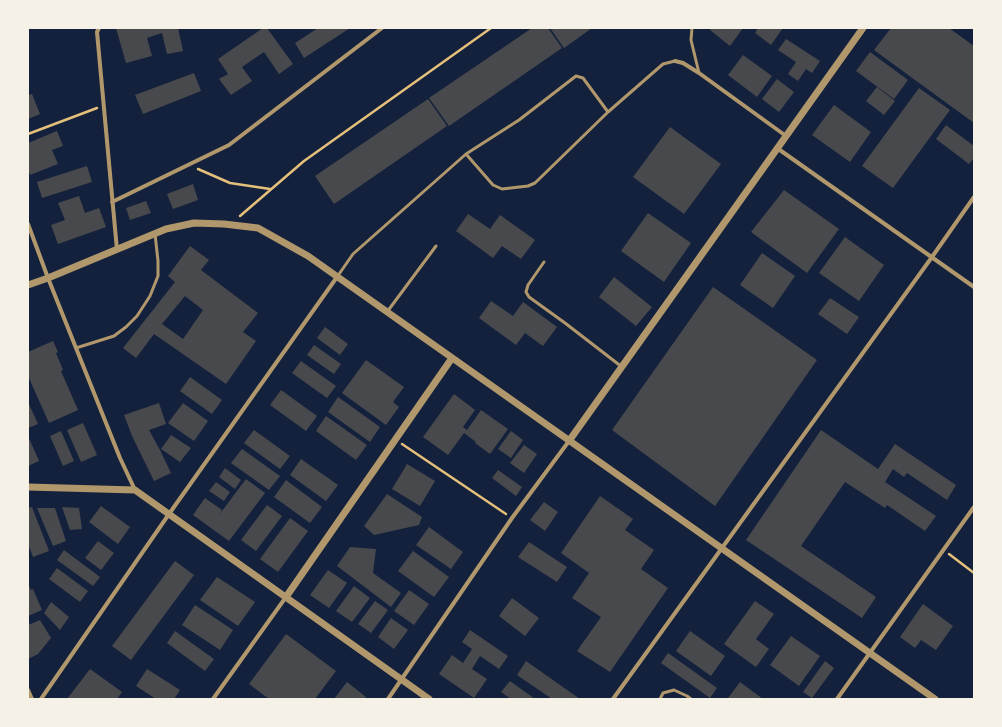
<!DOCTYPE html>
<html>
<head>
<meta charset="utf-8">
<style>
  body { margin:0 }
  #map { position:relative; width:1002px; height:727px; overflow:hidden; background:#14213d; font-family:"Public Sans",sans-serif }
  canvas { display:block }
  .frame { position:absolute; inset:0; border:29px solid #f6f1e7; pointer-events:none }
</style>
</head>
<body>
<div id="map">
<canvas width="1002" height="727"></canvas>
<div class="frame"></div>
</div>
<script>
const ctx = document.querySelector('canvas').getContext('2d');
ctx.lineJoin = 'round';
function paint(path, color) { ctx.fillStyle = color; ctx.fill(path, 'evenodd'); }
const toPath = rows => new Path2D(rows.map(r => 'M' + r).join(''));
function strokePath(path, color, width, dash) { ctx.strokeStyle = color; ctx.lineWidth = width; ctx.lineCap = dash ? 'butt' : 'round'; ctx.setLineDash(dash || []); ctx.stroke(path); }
paint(toPath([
  [116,28,178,28,183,51,167,54,162,33,147,38,152,56,126,63],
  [263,28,267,28,293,64,279,74,264,52,242,67,252,81,231,95,219,79,228,74,218,59],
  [318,28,350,28,304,58,295,43],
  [532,28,548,28,562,48,449,126,429,98],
  [550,28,592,28,564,48],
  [711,28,743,28,730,46,710,30],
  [758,28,783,28,771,45,755,33],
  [891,28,949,28,974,46,974,123,874,50],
  [786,39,820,61,812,73,806,69,798,81,788,74,796,62,778,50],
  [870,52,908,80,894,99,856,71],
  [743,55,772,76,757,97,728,75],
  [194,73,201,91,143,114,135,95],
  [777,79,794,92,779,112,762,99],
  [877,87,895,101,884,115,866,101],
  [919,88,950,110,893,188,862,166],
  [32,94,40,114,28,119,28,95],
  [428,99,447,126,334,204,315,176],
  [834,105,871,132,850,162,812,135],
  [946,125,974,146,974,158,969,164,936,139],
  [670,127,721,164,684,214,633,177],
  [57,131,63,146,52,150,58,164,30,175,28,170,28,143],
  [87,166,92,182,42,198,37,182],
  [193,184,198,200,173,209,167,194],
  [784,190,839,229,807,273,751,232],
  [79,196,85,213,99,208,106,227,58,244,51,225,65,220,58,203],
  [146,201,151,213,130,220,126,208],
  [648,213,691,243,664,282,621,251],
  [468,214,490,229,500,215,535,240,521,259,502,246,493,258,456,231],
  [845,237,884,265,859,301,819,273],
  [190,246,209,260,201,270,258,313,243,332,256,341,226,384,154,334,136,358,123,348,175,282,168,276],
  [185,296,203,310,183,339,162,324],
  [762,253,795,276,773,308,740,285],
  [614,277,652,307,636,326,599,297],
  [713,287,817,360,715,506,612,430],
  [830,298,859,317,847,334,818,314],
  [491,301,513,316,523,302,557,327,543,346,525,333,516,345,479,318],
  [325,327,348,344,340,355,317,338],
  [53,341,58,352,56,353,63,370,61,371,78,410,49,423,28,376,28,352],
  [314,345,341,364,334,374,307,355],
  [366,360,404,387,393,402,399,407,386,425,342,393],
  [301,361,336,386,327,398,292,373],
  [190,377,222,400,212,414,180,391],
  [281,390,317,416,306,431,270,405],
  [454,394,475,410,463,427,467,430,481,410,508,429,490,454,475,443,476,442,464,433,448,455,423,437],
  [338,397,380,427,370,442,328,412],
  [28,402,38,424,28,428],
  [159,403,166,424,149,430,160,450,171,473,154,481,132,436,124,415],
  [183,403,208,421,194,441,168,423],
  [326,416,367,445,356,460,316,431],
  [83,423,97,455,81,462,67,430],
  [254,430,290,456,280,469,244,443],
  [821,430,878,469,895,444,956,485,947,500,907,473,904,477,893,469,885,482,936,516,925,531,887,505,885,508,845,482,801,546,876,597,862,618,746,540],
  [61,431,74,461,63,466,50,436],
  [511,431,523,440,511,458,498,449],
  [171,435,191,448,180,462,161,449],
  [28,436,39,461,28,466],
  [524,445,537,454,524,473,510,463],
  [242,449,280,476,269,490,231,463],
  [301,459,338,485,326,501,290,475],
  [407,464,435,481,420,506,392,489],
  [225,468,241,480,235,489,219,477],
  [498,470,522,487,516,496,492,478],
  [246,479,265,493,229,541,193,515,205,498,222,510,219,515],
  [286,480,322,507,310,523,274,497],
  [216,482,230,492,224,501,209,491],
  [387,494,422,517,419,525,374,535,364,526],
  [600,496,633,519,625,530,654,550,641,569,668,588,610,672,577,651,601,617,572,598,589,573,561,553],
  [544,502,558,512,545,531,530,520],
  [267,505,282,516,256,551,241,540],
  [101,506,130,527,118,544,89,522],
  [32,507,49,551,33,557,28,544,28,508],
  [62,507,79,508,82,529,70,530],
  [37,508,55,508,66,541,53,546],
  [290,518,308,531,278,572,260,559],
  [429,527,463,552,451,569,416,545],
  [98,541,114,553,101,570,85,558],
  [529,542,567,567,557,582,518,557],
  [350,547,376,549,373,573,401,593,391,607,337,566],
  [64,550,100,577,93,586,57,560],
  [413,551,449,577,434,597,398,571],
  [175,561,194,575,131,660,112,646],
  [57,568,88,591,80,602,49,579],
  [328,570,347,583,329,608,310,595],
  [217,577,255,602,238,626,200,600],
  [28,584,31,590,33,589,42,610,28,616],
  [354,586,370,598,352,622,336,611],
  [409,590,429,604,414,625,394,611],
  [512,598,539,618,525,636,499,616],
  [375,601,388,610,371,633,358,624],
  [755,601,774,614,756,639,769,649,756,667,724,644],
  [51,602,69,617,60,630,44,613],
  [923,604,953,626,936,650,921,640,915,648,900,637],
  [195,605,233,630,220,650,182,625],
  [391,618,408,630,394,649,378,637],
  [40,620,51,638,38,654,28,659,28,625],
  [470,630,508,656,499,669,480,656,472,669,487,679,474,698,439,674,452,655,463,663,472,649,462,642],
  [175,631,214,659,205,671,167,643],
  [690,631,725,656,711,676,676,651],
  [286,634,336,671,315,699,269,699,249,684],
  [791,636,820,656,799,686,770,665],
  [668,653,717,688,710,698,661,663],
  [526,661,580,699,552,699,517,675],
  [825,661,834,668,812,698,803,692],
  [90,669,122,692,117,699,67,699],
  [147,669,180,690,174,699,156,699,136,686],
  [510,681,535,699,511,699,501,692],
  [347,682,366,697,364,699,334,699],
  [740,682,763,699,730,699,728,698]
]), '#48494c');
strokePath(toPath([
  [28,134,97,108],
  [198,169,230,183,270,189],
  [240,216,304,161,491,28],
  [402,444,506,514],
  [949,554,974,573]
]), '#e5c07b', 2.5);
strokePath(toPath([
  [692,28,691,40,699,73],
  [466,154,519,120,576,76,583,78,608,112],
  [544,262,528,285,526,292,529,297,565,323,622,367],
  [337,277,353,254,466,154,493,185,502,189,528,186,535,183,608,112,663,64,675,61],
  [387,312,436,246],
  [76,348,114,336,126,327,137,316,150,296,158,276,158,261,155,234],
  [660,699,663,693,674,690,687,696,691,699]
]), '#b1986c', 3);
strokePath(toPath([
  [99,28,97,32,117,250],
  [675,61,683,63,699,73,786,136],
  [777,148,974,287],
  [112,202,229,145,382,28],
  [28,224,48,278,120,458,135,490],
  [28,690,32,699],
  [41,699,169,514,337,277],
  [213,699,286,597],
  [388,699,512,518,569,441],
  [613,699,932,257,974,197],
  [837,699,974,507]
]), '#b1986c', 4);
strokePath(toPath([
  [28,285,48,278,166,229,194,223,224,224,258,228,308,256,935,699],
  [569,441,863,28],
  [28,487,135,490,429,699],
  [286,597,452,358]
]), '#b1986c', 7);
</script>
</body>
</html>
